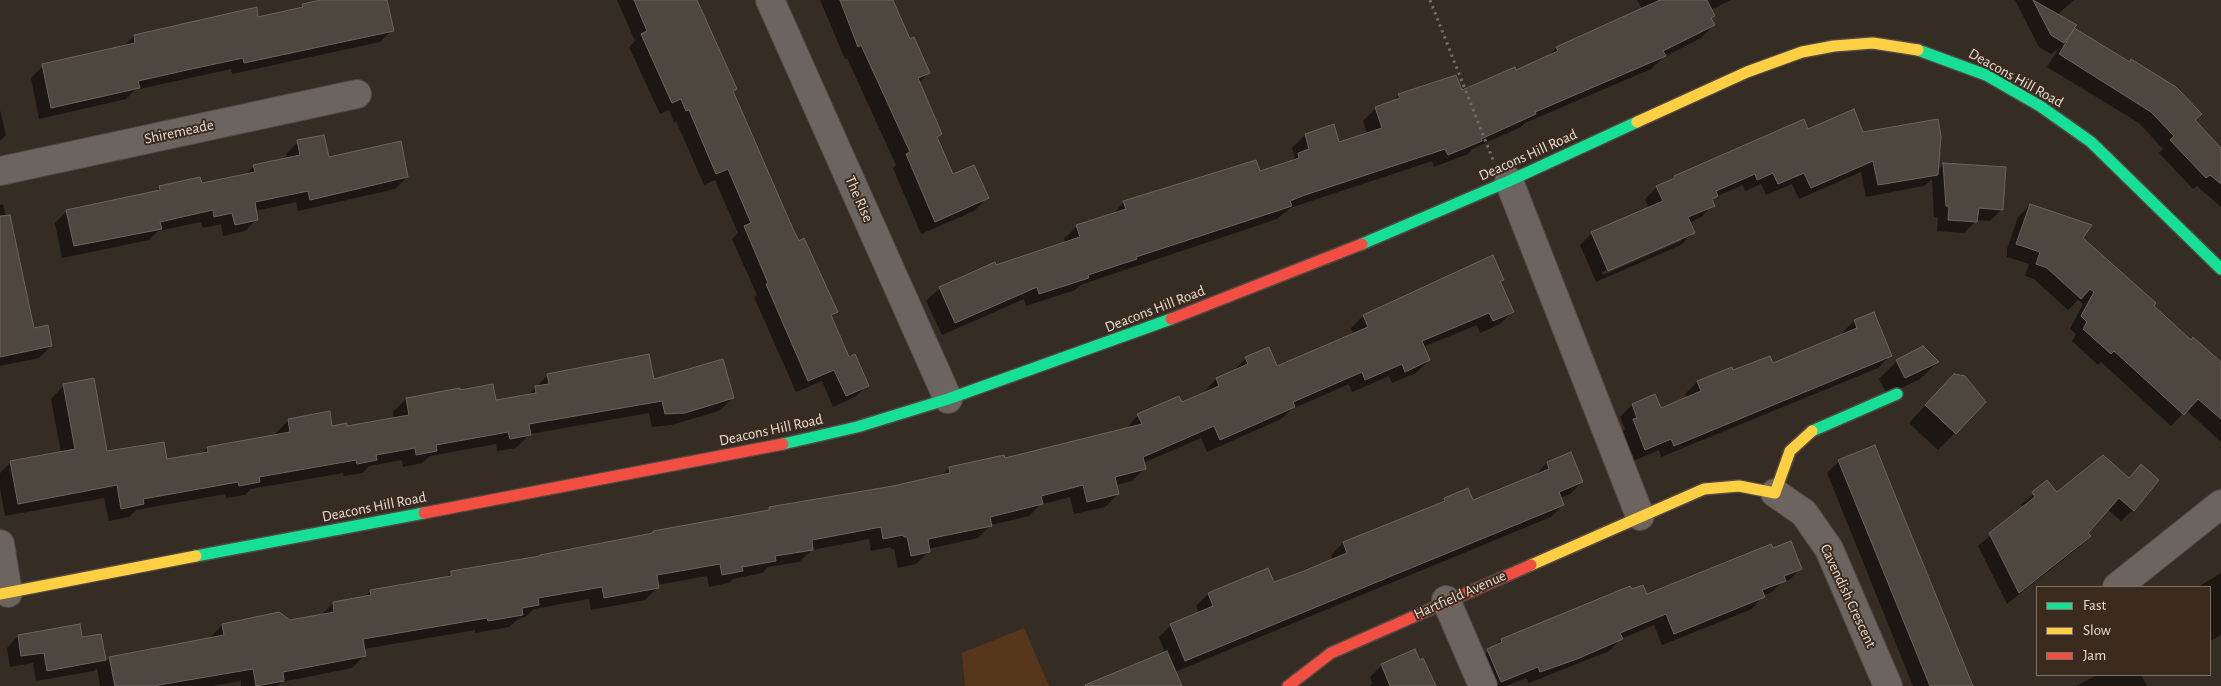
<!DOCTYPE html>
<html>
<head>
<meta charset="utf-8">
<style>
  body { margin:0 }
  #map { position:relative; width:2221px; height:686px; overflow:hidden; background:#352c24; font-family:"Alegreya Sans",sans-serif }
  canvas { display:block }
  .legend { position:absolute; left:2036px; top:586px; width:175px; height:90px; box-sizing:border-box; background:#3b2b1e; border:1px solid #807267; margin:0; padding:6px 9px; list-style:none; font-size:15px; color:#e8ddd5 }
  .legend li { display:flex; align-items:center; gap:10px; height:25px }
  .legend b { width:25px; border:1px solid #807267 }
</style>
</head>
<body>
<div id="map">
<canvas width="2221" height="686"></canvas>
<ul class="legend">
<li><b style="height:6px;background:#16e098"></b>Fast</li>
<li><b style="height:6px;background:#ffcf43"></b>Slow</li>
<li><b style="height:6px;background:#f24e42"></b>Jam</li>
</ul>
</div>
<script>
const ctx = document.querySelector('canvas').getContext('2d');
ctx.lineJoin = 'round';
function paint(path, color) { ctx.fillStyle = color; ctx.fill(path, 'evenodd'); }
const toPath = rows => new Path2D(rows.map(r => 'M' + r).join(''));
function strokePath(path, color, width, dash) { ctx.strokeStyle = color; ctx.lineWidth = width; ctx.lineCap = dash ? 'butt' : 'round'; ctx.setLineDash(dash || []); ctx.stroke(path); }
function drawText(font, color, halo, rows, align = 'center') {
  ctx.font = font + ' "Alegreya Sans",sans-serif'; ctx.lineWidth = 4; ctx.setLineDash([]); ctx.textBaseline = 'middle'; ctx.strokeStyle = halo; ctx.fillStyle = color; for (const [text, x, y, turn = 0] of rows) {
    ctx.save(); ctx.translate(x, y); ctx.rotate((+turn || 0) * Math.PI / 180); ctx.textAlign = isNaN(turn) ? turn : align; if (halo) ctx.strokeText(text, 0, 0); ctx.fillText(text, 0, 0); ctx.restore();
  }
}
paint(toPath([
  [1024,628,1049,686,965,686,962,653]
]), '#57371b');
paint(toPath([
  [330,0,386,0,392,30,380,42,232,74,231,69,135,90,126,99,39,119,31,78,43,66,123,47,134,36,257,18,299,9,303,5],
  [617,0,696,0,735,89,732,92,792,229,836,312,830,318,848,359,868,385,855,397,833,407,822,381,796,392,754,297,757,295,732,239,738,233,715,180,704,185,676,121,674,123,669,110,660,114,629,47,635,41],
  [820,0,892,0,909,40,928,73,919,83,941,134,936,139,952,176,987,198,974,211,921,234,893,168,896,165,847,58,845,59],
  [1637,0,1731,0,1711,10,1714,16,1711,19,1714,25,1701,38,1664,57,1651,69,1525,123,1521,127,1472,149,1468,154,1434,167,1432,161,1290,208,1277,219,1080,285,1075,290,1026,306,1024,299,942,335,926,301,940,288,1065,243,1064,239,1077,226,1112,215,1124,202,1259,172,1290,162,1295,157,1292,148,1305,135,1338,143,1367,134,1363,121,1376,108,1391,103,1399,95,1461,92,1515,72,1547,58,1556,48,1642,9],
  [2015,0,2074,0,2057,15,2073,28,2175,88,2193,120,2221,150,2221,207,2197,186,2193,189,2159,153,2163,149,2139,123,2047,67,2059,48,2051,54,2039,47],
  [0,110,6,135,0,141],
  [1808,131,1863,133,1937,171,1944,164,2002,209,1990,221,1977,220,1964,233,1937,231,1938,218,1934,217,1932,179,1924,186,1866,197,1861,172,1799,199,1792,184,1766,195,1761,184,1745,191,1743,185,1715,197,1711,201,1713,205,1701,217,1689,223,1693,233,1681,245,1596,282,1580,245,1592,233,1649,208,1645,199,1657,187,1675,177],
  [1681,238,1681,241,1603,275,1602,272],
  [298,142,328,158,407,177,395,189,298,211,296,202,255,211,257,219,245,231,223,236,221,224,203,228,201,222,158,231,149,240,62,258,55,223,67,211,154,192,160,187,201,185,244,176,254,166,287,159,286,154],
  [3,204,33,330,51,346,39,358,0,366,0,205],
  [2030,205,2082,238,2152,306,2191,341,2221,364,2221,442,2186,410,2171,426,2101,362,2098,365,2072,341,2076,334,2070,329,2083,304,2078,300,2068,310,2034,279,2025,276,2029,264,2007,257,2007,249,2018,217],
  [1502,279,1499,282,1512,312,1500,324,1480,333,1477,325,1423,347,1429,360,1416,373,1392,383,1389,376,1352,392,1349,384,1292,409,1281,419,1207,452,1201,438,1143,463,1144,469,1132,481,1116,485,1118,494,1105,507,1074,514,1070,497,1040,505,1029,516,991,525,978,538,928,549,929,551,916,564,898,568,894,549,891,549,891,547,871,551,869,539,812,550,799,562,768,567,762,573,733,579,729,583,709,587,707,576,657,585,658,587,645,600,591,610,589,599,534,609,525,617,518,619,509,627,475,633,475,630,364,649,365,655,352,668,282,682,277,686,241,686,241,681,211,686,100,686,97,668,94,671,36,681,33,663,10,667,7,648,18,636,81,639,100,636,105,662,110,658,210,638,222,625,290,621,321,615,333,603,364,597,371,591,445,579,451,572,539,558,650,535,653,532,766,512,770,508,893,487,941,476,949,468,1004,459,1126,429,1138,415,1181,404,1205,393,1204,392,1216,379,1234,371,1246,358,1277,368,1353,334,1351,328,1363,316],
  [1873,314,1890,356,1878,368,1661,457,1659,450,1633,461,1622,432,1625,429,1620,417,1632,405,1660,410,1687,398,1685,394,1697,382,1731,368,1733,372,1772,364,1843,335,1842,333,1854,321],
  [1897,361,1938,362,1920,379,1887,395,1879,379],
  [548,375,653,380,733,398,719,411,671,425,652,427,649,413,530,434,516,448,497,451,496,444,430,456,422,463,403,467,402,460,369,466,363,473,344,476,343,473,251,489,245,495,226,498,225,494,136,510,129,517,109,521,104,498,5,516,0,488,0,473,11,462,61,453,51,399,64,385,106,453,166,461,201,454,207,448,276,436,276,433,289,420,346,428,394,419,393,412,406,399,495,402,527,396],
  [1937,393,1955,433,1938,450,1909,423],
  [1839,461,1971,686,1913,686,1827,473],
  [1547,463,1582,482,1570,494,1560,498,1563,505,1551,517,1175,672,1180,686,1086,686,1165,653,1159,637,1171,625,1199,613,1196,606,1208,594,1267,570,1273,583,1333,560,1331,555,1343,543,1439,504,1444,499,1472,502,1535,475],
  [2141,466,2133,510,2121,521,2107,509,2087,532,2090,536,2078,548,2007,604,1978,546,2023,508,2021,505,2047,482,2056,493,2128,478],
  [1772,550,1801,568,1789,580,1781,583,1772,592,1763,596,1752,609,1662,645,1654,625,1621,639,1609,651,1529,683,1526,678,1506,686,1486,686,1476,662,1501,640,1631,591,1647,596],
  [2221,573,2221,635,2210,641,2210,587,2198,587],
  [1382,665,1434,686,1370,686,1372,683,1370,677],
  [2097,675,2141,675,2147,686,2076,686]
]), '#0007');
const building = toPath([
  [321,0,387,0,394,31,244,63,243,58,187,70,138,81,140,88,51,108,42,64,135,43,134,35,257,7,258,17,303,7,302,4,321,0],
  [634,0,697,0,737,89,733,91,793,229,799,241,804,238,838,312,831,315,849,357,855,354,869,386,846,396,834,370,808,381,766,284,768,283,744,226,751,223,728,169,716,174,689,110,686,111,681,99,672,103,641,34,647,31,634,0],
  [840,0,893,0,910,39,914,37,930,73,918,78,942,134,937,137,953,174,974,165,989,198,935,222,906,154,910,152,861,45,858,47,840,0],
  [1660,0,1707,0,1715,16,1711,18,1715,25,1663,51,1666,56,1535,112,1536,114,1481,139,1482,141,1448,155,1445,149,1305,195,1290,201,1292,206,1136,257,1137,259,1088,275,1089,278,1039,294,1037,287,955,323,939,287,995,262,996,265,1080,237,1076,225,1126,209,1123,201,1256,160,1260,171,1299,158,1298,153,1309,149,1305,134,1334,124,1339,142,1382,128,1375,107,1400,98,1398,94,1456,75,1462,90,1515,67,1516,70,1558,51,1556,47,1660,0],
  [2033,0,2077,25,2074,28,2130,62,2131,59,2176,87,2202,114,2195,120,2221,148,2221,184,2210,175,2206,178,2170,140,2174,136,2151,112,2059,54,2074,29,2064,43,2051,35,2033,0],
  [1854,109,1863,132,1938,119,1941,136,1938,175,1878,185,1873,161,1811,188,1804,173,1778,184,1773,173,1757,180,1755,174,1716,191,1718,196,1712,199,1715,206,1688,217,1695,233,1608,271,1591,232,1663,201,1656,186,1675,178,1674,176,1804,119,1808,129,1854,109],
  [324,135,329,157,401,141,408,177,310,200,308,191,255,202,258,220,235,225,232,213,214,217,213,210,160,222,162,229,74,246,66,210,160,190,159,186,200,177,202,183,255,172,253,165,300,155,297,140,324,135],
  [1943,163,2006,167,2003,210,1979,208,1977,222,1948,220,1949,206,1946,206,1943,163],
  [2030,204,2092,225,2083,238,2156,303,2154,306,2191,340,2193,337,2221,362,2221,419,2198,399,2184,415,2114,351,2111,354,2083,329,2087,322,2081,316,2094,292,2090,289,2081,299,2047,268,2036,264,2040,252,2016,244,2030,204],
  [10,215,34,328,48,325,52,346,0,357,0,216,10,215],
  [1493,255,1504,280,1500,281,1514,312,1493,321,1489,313,1422,341,1430,360,1405,372,1402,364,1365,380,1362,372,1293,402,1295,407,1220,440,1214,426,1143,457,1146,469,1115,477,1119,494,1087,502,1083,485,1041,496,1043,504,990,517,992,526,928,539,930,552,911,556,907,537,904,537,903,535,883,539,881,527,812,540,813,550,775,556,776,561,742,567,743,571,722,575,720,564,657,575,659,588,604,598,602,587,538,598,539,605,522,608,523,615,488,621,487,618,363,639,366,656,283,672,284,681,256,686,253,669,153,686,115,686,109,657,224,635,222,624,279,612,290,620,334,612,333,602,371,595,370,590,451,576,451,571,540,556,540,555,653,533,653,531,769,510,769,507,893,486,950,473,949,467,1004,455,1005,458,1142,424,1137,414,1179,396,1182,402,1219,386,1216,378,1248,364,1245,357,1269,347,1277,366,1368,327,1363,315,1493,255],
  [1874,312,1892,356,1674,446,1671,439,1645,450,1633,419,1637,418,1632,404,1655,394,1661,408,1701,391,1697,381,1732,367,1733,370,1770,356,1773,363,1857,328,1854,320,1874,312],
  [1923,346,1939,362,1905,378,1896,360,1923,346],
  [649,354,654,379,723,359,734,398,685,413,665,414,662,401,587,414,529,424,531,435,510,439,508,432,436,445,437,451,416,455,415,448,376,455,377,460,357,464,356,460,259,477,260,482,239,486,238,482,143,499,144,504,121,509,117,485,18,504,10,461,75,449,63,384,94,378,107,451,164,442,167,459,208,452,207,447,290,432,288,419,330,411,332,426,347,423,347,426,409,415,406,398,460,388,460,390,493,384,496,400,536,393,535,386,549,384,547,374,649,354],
  [1954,374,1965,376,1986,402,1956,434,1925,405,1954,374],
  [1875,445,1890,483,1973,686,1930,686,1838,460,1875,445],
  [1571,452,1583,482,1559,492,1564,505,1185,661,1170,624,1213,606,1208,593,1268,568,1274,582,1299,573,1347,553,1343,542,1445,501,1444,498,1468,488,1473,500,1549,469,1547,462,1571,452],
  [2103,455,2129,478,2141,464,2159,480,2134,511,2119,498,2088,533,2091,536,2019,593,1989,533,2035,497,2032,492,2047,480,2057,492,2103,455],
  [1791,541,1802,569,1784,576,1786,581,1762,590,1765,597,1674,634,1666,614,1620,633,1623,639,1577,659,1540,672,1538,667,1501,682,1487,649,1502,642,1501,639,1630,586,1632,589,1643,585,1647,594,1771,544,1773,548,1791,541],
  [80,624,82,637,101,634,106,660,47,671,44,653,21,656,18,635,80,624],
  [1415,649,1420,660,1423,658,1436,686,1390,686,1381,664,1415,649],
  [1167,651,1182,686,1086,686,1085,685,1167,651]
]);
paint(building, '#4e4740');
strokePath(building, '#6c645d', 1);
const street = toPath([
  [770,0,948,399],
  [0,171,357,94],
  [1509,181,1640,516],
  [1775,493,1804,513,1829,549,1888,686],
  [0,544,8,593],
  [2117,587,2221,504],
  [1446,600,1483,686]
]);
const fast = toPath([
  [1918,50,1986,75,2040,106,2091,142,2221,269],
  [1362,244,1509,181,1637,122],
  [1812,431,1897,394],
  [783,444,857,427,948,399,1171,319],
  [196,556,424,513]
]);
const slow = toPath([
  [1637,122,1747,72,1802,52,1834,46,1873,43,1918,50],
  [1531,565,1704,489,1739,486,1775,493,1790,451,1812,431],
  [0,594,196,556]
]);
const jam = toPath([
  [1171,319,1362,244],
  [424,513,783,444],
  [1288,686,1331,653,1531,565]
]);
strokePath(street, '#514942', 30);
strokePath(fast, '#514942', 14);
strokePath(slow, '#514942', 14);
strokePath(jam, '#514942', 14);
strokePath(toPath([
  [1430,0,1493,160]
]), '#716b65', 3, [2.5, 4]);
strokePath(street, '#6c645f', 28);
strokePath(fast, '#16e098', 11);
strokePath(slow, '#ffcf43', 11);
strokePath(jam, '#f24e42', 11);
drawText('15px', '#e8ddd5', '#3b2b1e', [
  ["Deacons Hill Road",2016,78,29],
  ["Shiremeade",179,132,-12],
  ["Deacons Hill Road",1528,155,-24],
  ["The Rise",859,199,66],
  ["Deacons Hill Road",1155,309,-21],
  ["Deacons Hill Road",771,430,-12],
  ["Deacons Hill Road",374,507,-11],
  ["Hartfield Avenue",1460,595,-24],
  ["Cavendish Crescent",1848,596,65]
]);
</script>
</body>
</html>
